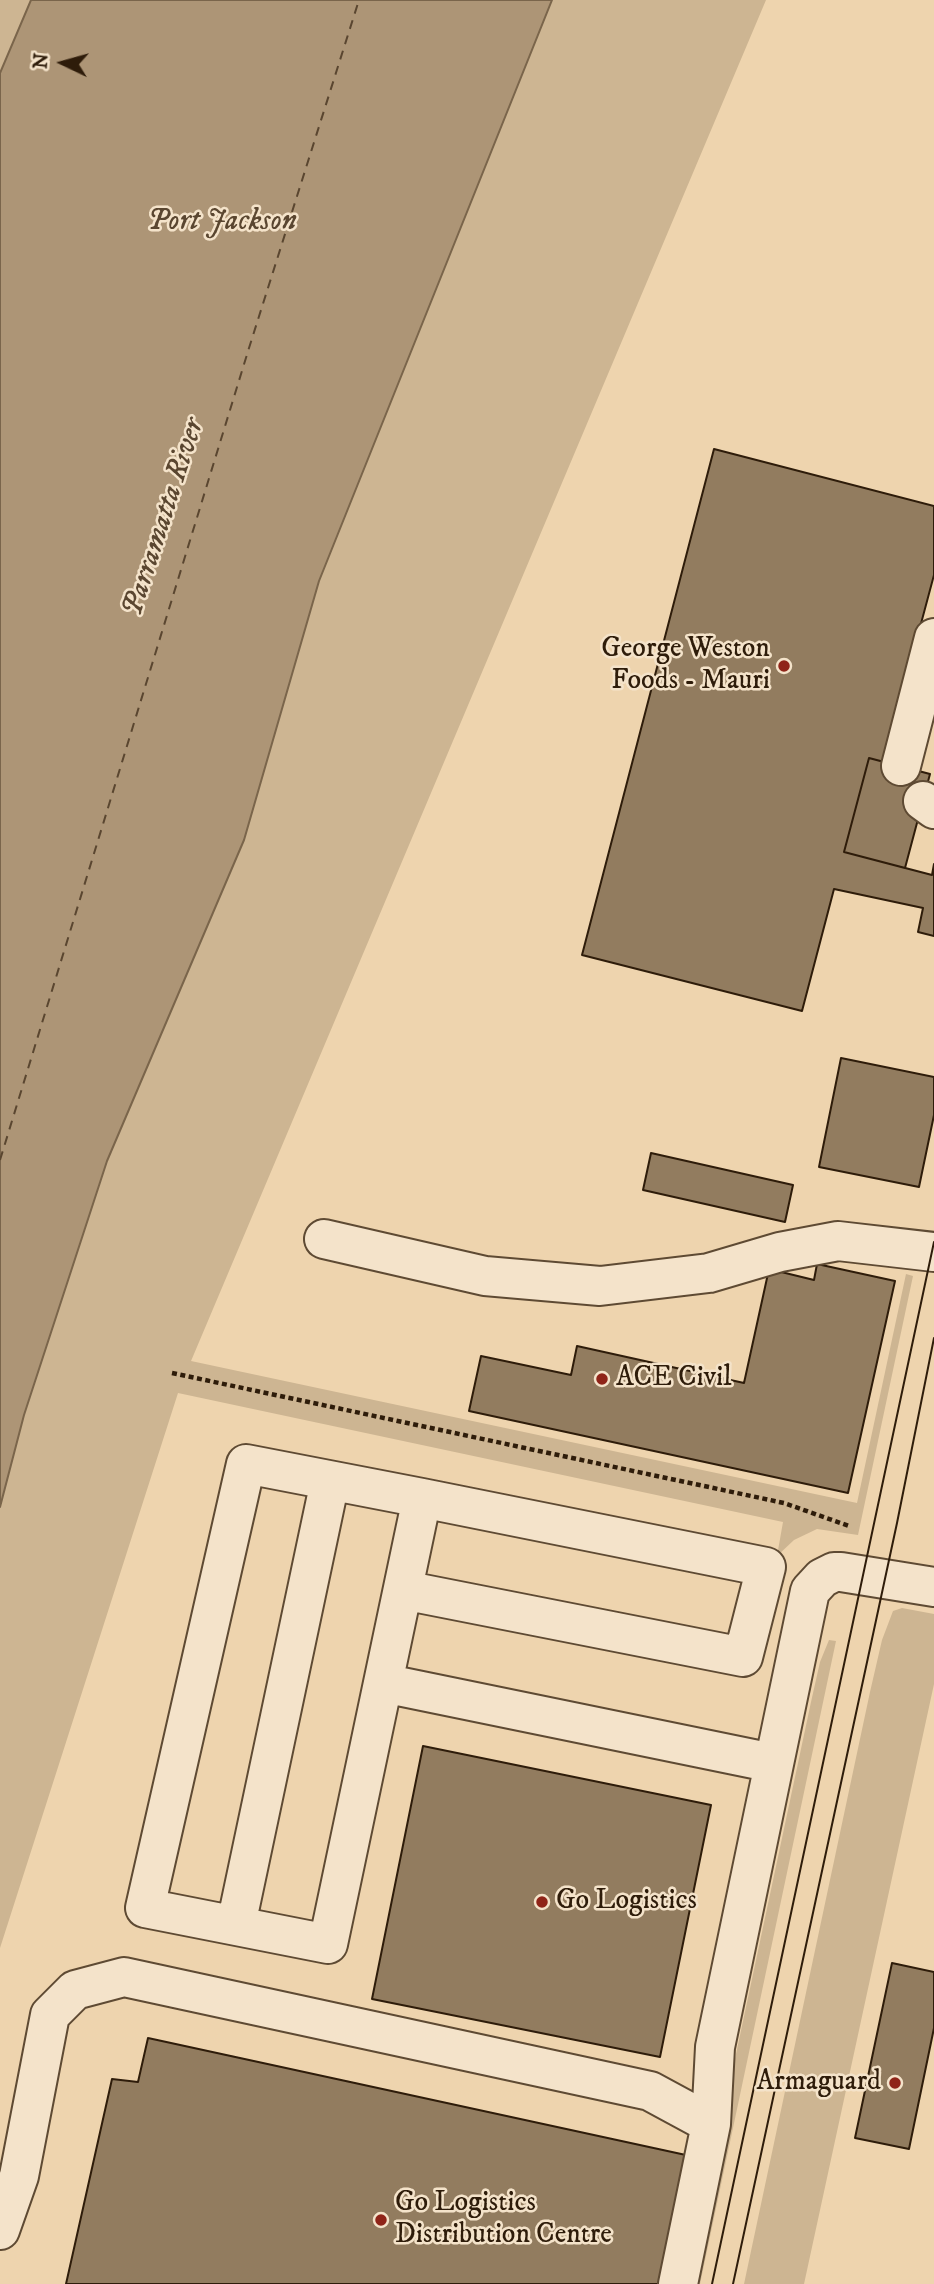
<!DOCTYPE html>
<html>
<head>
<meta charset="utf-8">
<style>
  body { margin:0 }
  #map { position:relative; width:934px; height:2284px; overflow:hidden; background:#eed4ae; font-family:"IM FELL DW Pica",serif }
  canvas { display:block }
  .north { position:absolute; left:28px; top:28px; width:70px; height:70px; -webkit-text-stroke:5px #f4e3ca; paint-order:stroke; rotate:275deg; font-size:19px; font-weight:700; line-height:28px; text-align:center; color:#2e1c0a }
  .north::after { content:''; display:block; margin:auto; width:24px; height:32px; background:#2e1c0a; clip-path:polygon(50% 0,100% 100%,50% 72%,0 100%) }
</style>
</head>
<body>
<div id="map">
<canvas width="934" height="2284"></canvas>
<div class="north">N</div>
</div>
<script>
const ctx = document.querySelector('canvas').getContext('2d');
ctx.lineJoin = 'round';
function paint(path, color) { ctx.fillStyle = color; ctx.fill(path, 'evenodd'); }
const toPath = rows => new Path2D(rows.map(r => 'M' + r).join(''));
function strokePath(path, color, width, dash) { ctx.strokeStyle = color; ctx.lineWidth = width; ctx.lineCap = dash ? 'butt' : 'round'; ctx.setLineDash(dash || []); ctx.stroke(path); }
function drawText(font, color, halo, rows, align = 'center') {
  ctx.font = font + ' "IM FELL DW Pica",serif'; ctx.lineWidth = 5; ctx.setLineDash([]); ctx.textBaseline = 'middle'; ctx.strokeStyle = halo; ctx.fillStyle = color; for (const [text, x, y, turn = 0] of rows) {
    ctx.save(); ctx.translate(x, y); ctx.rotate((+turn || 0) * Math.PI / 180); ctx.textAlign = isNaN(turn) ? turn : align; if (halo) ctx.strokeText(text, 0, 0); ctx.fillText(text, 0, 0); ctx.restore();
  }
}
paint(toPath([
  [0,0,31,0,0,73],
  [552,0,766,0,191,1361,857,1503,906,1274,913,1276,858,1535,817,1529,794,1540,777,1556,783,1522,178,1393,0,1948,0,1507,24,1415,107,1161,244,840,319,581],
  [902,1608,934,1614,934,1684,804,2284,744,2284,870,1692,882,1640,893,1611],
  [829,1640,836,1641,700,2284,687,2284,811,1702,820,1662]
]), '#cdb592');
const water = toPath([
  [31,0,552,0,319,581,244,840,107,1161,24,1415,0,1507,0,73,31,0]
]);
paint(water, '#ad9576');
strokePath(water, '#7a654b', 2);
strokePath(toPath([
  [0,1160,249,348,359,0]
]), '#5a4630', 2, [9, 7]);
const building = toPath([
  [714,449,934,506,934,575,884,762,869,758,844,852,932,875,934,864,934,936,918,932,923,908,834,889,802,1011,582,955,714,449],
  [869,758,930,774,905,868,844,852,869,758],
  [841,1058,934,1077,934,1115,919,1187,819,1167,841,1058],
  [651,1153,793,1185,785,1222,643,1190,651,1153],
  [817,1264,895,1281,848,1493,469,1411,481,1356,571,1375,577,1346,744,1383,769,1269,814,1280,817,1264],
  [423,1746,711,1805,660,2057,372,1999,423,1746],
  [892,1963,934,1972,934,2028,909,2149,855,2138,892,1963],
  [148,2038,695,2157,667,2284,66,2284,112,2079,138,2082,148,2038]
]);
paint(building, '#927c5f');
strokePath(building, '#2e1c0a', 2);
const minor = toPath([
  [901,766,934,638],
  [923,801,934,809],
  [324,1239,485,1276,600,1286,709,1273,780,1252,838,1241,934,1252],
  [403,1590,743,1657,766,1567,422,1498,246,1464,145,1908,328,1944,422,1498],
  [383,1683,773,1763],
  [236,1925,330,1481],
  [0,2230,19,2176,50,2015,75,1990,124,1977,650,2091,711,2124],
  [678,2284,711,2124,715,2047,810,1591,822,1578,834,1572,841,1572,934,1587]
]);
strokePath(minor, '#5e4a33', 42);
strokePath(toPath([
  [172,1373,784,1503,849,1526]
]), '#2e1c0a', 4.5, [5, 3.5]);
strokePath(minor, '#f4e3ca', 38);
strokePath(toPath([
  [712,2284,934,1242],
  [733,2284,897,1523,934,1338]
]), '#2e1c0a', 2);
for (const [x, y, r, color] of [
  [784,666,7,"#8f2418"],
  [602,1379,7,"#8f2418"],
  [542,1902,7,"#8f2418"],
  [895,2083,7,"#8f2418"],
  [381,2220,7,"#8f2418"]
]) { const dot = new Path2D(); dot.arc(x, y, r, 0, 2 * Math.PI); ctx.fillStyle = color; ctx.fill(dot); strokePath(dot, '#f4e3ca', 2.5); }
drawText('28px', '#2e1c0a', '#f4e3ca', [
  ["George Weston",770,650,"right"],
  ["Foods - Mauri",770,682,"right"],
  ["ACE Civil",616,1379],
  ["Go Logistics",556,1902],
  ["Armaguard",881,2083,"right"],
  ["Go Logistics",395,2204],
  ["Distribution Centre",395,2236]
], 'left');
drawText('italic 30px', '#5a4630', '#f4e3ca', [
  ["Port Jackson",222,223],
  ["Parramatta River",165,518,-72]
]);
</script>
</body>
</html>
